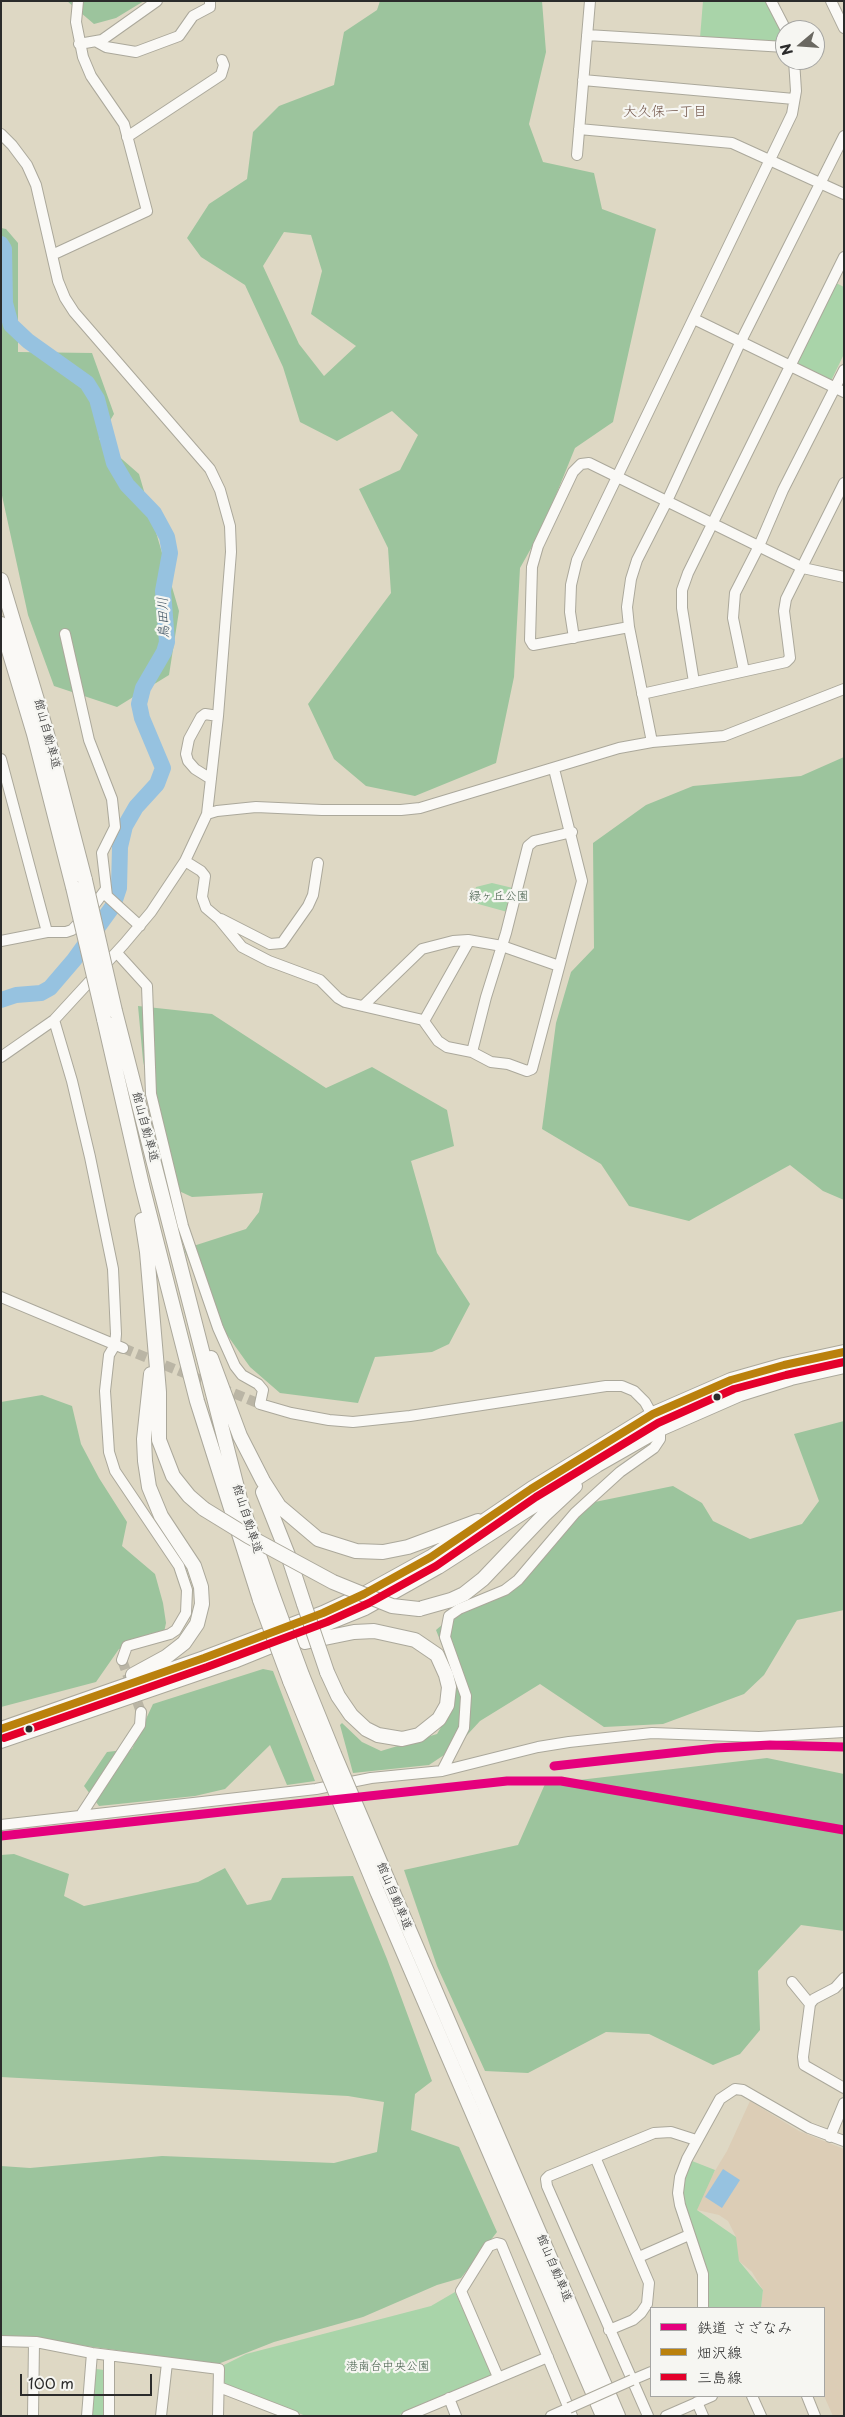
<!DOCTYPE html>
<html>
<head>
<meta charset="utf-8">
<style>
  body { margin:0 }
  #map { position:relative; width:845px; height:2417px; overflow:hidden; background:#ded8c4; font-family:"Playpen Sans","Klee One",sans-serif }
  canvas { display:block }
  .frame { position:absolute; inset:0; border:2px solid #2b2b2b; pointer-events:none }
  .legend { position:absolute; left:650px; top:2307px; width:175px; height:90px; box-sizing:border-box; background:#f6f6f2; border:1px solid #a5a5a2; margin:0; padding:6px 9px; list-style:none; font-size:15px; color:#2b2b2b }
  .legend li { display:flex; align-items:center; gap:10px; height:25px }
  .legend b { width:25px; border:1px solid #a5a5a2 }
  .north { position:absolute; left:775px; top:20px; width:50px; height:50px; box-sizing:border-box; background:#f6f6f2; border:1px solid #a5a5a2; border-radius:50%; rotate:252deg; font-size:14px; font-weight:700; line-height:20px; text-align:center; color:#2b2b2b }
  .north::after { content:''; display:block; margin:auto; width:18px; height:22px; background:#6a6861; clip-path:polygon(50% 0,100% 100%,50% 72%,0 100%) }
  .scale { position:absolute; left:20px; top:2374px; width:132px; height:22px; box-sizing:border-box; border:2px solid #2b2b2b; border-top:0; padding-left:6px; font-size:15px; line-height:18px; white-space:nowrap; color:#2b2b2b; -webkit-text-stroke:4px #f6f6f2; paint-order:stroke }
</style>
</head>
<body>
<div id="map">
<canvas width="845" height="2417"></canvas>
<div class="frame"></div>
<ul class="legend">
<li><b style="height:6px;background:#e5007d"></b>鉄道 さざなみ</li>
<li><b style="height:6px;background:#ba810d"></b>畑沢線</li>
<li><b style="height:6px;background:#e4002b"></b>三島線</li>
</ul>
<div class="north">N</div>
<div class="scale">100 m</div>
</div>
<script>
const ctx = document.querySelector('canvas').getContext('2d');
ctx.lineJoin = 'round';
function paint(path, color) { ctx.fillStyle = color; ctx.fill(path, 'evenodd'); }
const toPath = rows => new Path2D(rows.map(r => 'M' + r).join(''));
function strokePath(path, color, width, dash) { ctx.strokeStyle = color; ctx.lineWidth = width; ctx.lineCap = dash ? 'butt' : 'round'; ctx.setLineDash(dash || []); ctx.stroke(path); }
function drawText(font, color, halo, rows, align = 'center') {
  ctx.font = font + ' "Playpen Sans","Klee One",sans-serif'; ctx.lineWidth = 4.5; ctx.setLineDash([]); ctx.textBaseline = 'middle'; ctx.strokeStyle = halo; ctx.fillStyle = color; for (const [text, x, y, turn = 0] of rows) {
    ctx.save(); ctx.translate(x, y); ctx.rotate((+turn || 0) * Math.PI / 180); ctx.textAlign = isNaN(turn) ? turn : align; if (halo) ctx.strokeText(text, 0, 0); ctx.fillText(text, 0, 0); ctx.restore();
  }
}
paint(toPath([
  [750,2101,799,2131,844,2149,844,2416,833,2416,824,2396,824,2308,761,2308,763,2290,752,2272,739,2261,735,2251,736,2237,728,2221,719,2215,697,2210,693,2207,727,2151]
]), '#dccdb6');
paint(toPath([
  [703,1,766,1,779,24,785,41,784,45,700,38],
  [836,283,844,287,844,354,831,381,797,364],
  [492,883,517,889,511,913,471,902,476,887],
  [687,2159,715,2170,697,2210,736,2237,739,2261,763,2290,761,2308,702,2308,705,2297,680,2205],
  [455,2292,492,2373,490,2376,397,2416,306,2416,225,2384,223,2379,224,2365,246,2354,431,2306],
  [96,2369,104,2370,105,2416,91,2416,94,2370]
]), '#a9d4a9');
paint(toPath([
  [67,1,144,1,116,18,94,24],
  [380,1,542,1,546,52,529,124,543,162,594,173,602,209,656,229,613,422,575,448,543,527,520,568,514,677,496,763,415,796,366,786,334,759,308,704,391,593,388,548,359,489,400,470,418,435,392,411,337,441,300,422,283,367,245,285,201,257,187,238,209,204,247,179,253,132,279,106,334,85,344,32,377,10],
  [284,232,311,235,322,271,311,314,356,346,324,376,299,344,263,266],
  [1,228,6,229,18,243,18,352,92,353,114,414,99,439,139,474,179,611,169,675,117,707,54,686,28,615,1,491],
  [844,757,844,1200,823,1191,790,1165,689,1221,629,1206,601,1164,542,1129,556,1023,571,972,594,948,593,843,646,805,693,786,801,776],
  [138,1006,212,1014,326,1088,372,1067,447,1110,454,1146,411,1161,437,1253,470,1304,449,1344,432,1352,375,1357,358,1403,280,1393,250,1367,210,1311,184,1249,246,1229,259,1212,263,1193,192,1197,166,1185,143,1060],
  [42,1395,72,1406,81,1444,99,1478,127,1522,122,1546,155,1574,163,1603,166,1623,162,1642,119,1649,96,1682,1,1707,1,1402],
  [844,1421,844,1610,797,1620,764,1675,744,1694,663,1724,604,1727,540,1684,480,1721,456,1747,429,1765,353,1773,340,1725,342,1723,362,1742,381,1751,437,1734,454,1705,447,1658,436,1630,450,1618,497,1599,585,1504,673,1486,702,1503,713,1521,750,1539,802,1524,819,1501,794,1434],
  [263,1669,273,1671,315,1781,287,1785,270,1745,225,1789,195,1796,99,1806,84,1786,107,1752,132,1749,153,1704],
  [767,1758,844,1774,844,1931,801,1925,758,1971,760,2030,740,2054,713,2065,649,2034,606,2032,528,2073,485,2071,437,1966,404,1870,518,1845,545,1784],
  [14,1854,69,1874,64,1896,84,1906,198,1882,225,1868,247,1905,271,1900,282,1878,353,1876,387,1959,432,2081,415,2094,411,2130,459,2147,497,2232,461,2278,437,2285,363,2317,274,2342,218,2364,27,2338,1,2337,1,2166,30,2168,162,2156,334,2163,377,2152,384,2102,348,2096,1,2077,1,1855]
]), '#9cc49d');
paint(toPath([
  [723,2169,740,2180,722,2208,705,2197]
]), '#96c2e0');
strokePath(toPath([
  [1,244,4,249,5,303,11,325,28,341,87,383,97,399,114,463,127,485,154,513,167,537,170,553,163,591,167,642,164,652,143,688,139,704,142,718,163,768,157,784,136,807,125,826,120,847,119,888,113,906,74,960,50,988,41,993,16,995,1,1000]
]), '#96c2e0', 16);
strokePath(toPath([
  [123,1348,260,1404],
  [122,1660,141,1712]
]), '#bab5a5', 10, [10, 5]);
const minor = toPath([
  [771,1,786,30],
  [831,1,844,28],
  [587,35,785,47],
  [97,42,106,47,136,52,179,36,193,16,210,7,210,1],
  [79,44,102,40,157,1],
  [583,80,794,99],
  [579,129,732,143,844,194],
  [1,134,12,145,27,165,36,185,58,281,65,298,74,312,210,469,220,490,230,526,231,552,218,716,207,814,200,829,185,861,151,912,124,944,54,1020,1,1057],
  [127,137,221,75,224,65,222,60],
  [577,155,590,1],
  [52,255,147,211,124,124,91,76,83,57,76,22,78,1],
  [694,319,844,392],
  [629,627,533,645,530,640,532,567,538,546,573,472,581,464,589,463,803,568,844,577],
  [65,634,89,740,112,799,115,827,102,853,107,896,140,926],
  [574,638,570,612,571,585,577,560,792,114,796,91,794,60],
  [744,671,733,618,735,593,759,546,783,490,844,370],
  [694,682,682,608,682,590,688,573,844,257],
  [642,694,786,662,790,658,784,611,786,599,844,483],
  [652,742,629,627,627,607,631,579,637,560,667,501,740,343,844,136],
  [1,759,47,932],
  [211,779,195,769,188,761,186,754,189,739,201,717,205,714,218,716],
  [207,814,217,811,256,807,322,810,401,810,420,808,619,748,652,742,724,736,844,689],
  [185,861,201,871,205,876,202,897,206,908,219,919,242,947,269,961,320,980,338,998,345,1002,423,1020,438,1041,447,1047,472,1052,491,1062,508,1064,527,1071,532,1069,582,881,554,769],
  [221,919,270,944,282,943,308,906,313,895,318,863],
  [1,941,47,932,66,932,72,930,89,912,106,889],
  [117,953,147,986,151,1094,183,1226,218,1328,235,1366,242,1375,258,1384,263,1390,260,1404,291,1413,329,1420,353,1422,410,1416,606,1386,622,1386,634,1391,645,1402,660,1429,660,1439,654,1448,620,1472,575,1513,518,1580,505,1590,459,1609,449,1616,445,1637,466,1696,464,1728,442,1771],
  [363,1006,422,949,453,941,468,940,502,946,559,966],
  [54,1020,72,1081,90,1157,113,1269,116,1334,115,1345,109,1355,105,1391,109,1452,115,1471,179,1566,187,1590,186,1613,176,1630,170,1634,127,1646,122,1660],
  [424,1021,469,941],
  [472,1052,486,997,506,933,528,846,534,841,572,832],
  [1,1297,123,1348],
  [81,1815,140,1725,141,1712],
  [1,1825,316,1789,371,1778,442,1771,538,1747,569,1742,652,1733,759,1737,844,1732],
  [844,1978,835,1988,814,1999,810,2004,803,2057,804,2065,844,2088],
  [792,1982,810,2004],
  [830,2137,844,2103],
  [595,2157,649,2283,647,2304,641,2313,633,2320,609,2330],
  [639,2257,689,2235],
  [703,2308,703,2274,680,2205,678,2193,680,2177,687,2159,720,2099,735,2089,743,2090,809,2128,844,2141],
  [1,2341,36,2342,92,2353,219,2369,218,2416],
  [109,2356,109,2416],
  [498,2377,461,2291,489,2246,497,2243,501,2244,572,2416],
  [632,2380,651,2372],
  [219,2387,294,2416],
  [752,2396,761,2416],
  [807,2396,815,2416],
  [449,2398,456,2416],
  [697,2402,703,2416],
  [33,2416,34,2342],
  [87,2416,92,2353],
  [161,2416,167,2363],
  [407,2416,548,2357],
  [551,2416,569,2408],
  [648,2416,547,2186,546,2179,549,2176,654,2133,671,2132,696,2140],
  [666,2416,712,2396]
]);
const highway = toPath([
  [1,580,46,730,85,880],
  [1,624,34,734,73,887],
  [115,1011,241,1503,273,1596],
  [104,1019,142,1185,197,1401,260,1600],
  [142,1220,147,1252,159,1392,159,1440,173,1476,189,1496,204,1509],
  [211,1358,240,1436,263,1481,279,1506,318,1539,356,1551,383,1552,408,1547,478,1521],
  [263,1492,288,1555,304,1604],
  [419,1609,451,1600,464,1594,483,1579,544,1515,575,1486],
  [305,1642,354,1632,374,1631,415,1640,437,1655,446,1675,449,1687,447,1705,439,1719,419,1735,402,1739,378,1735,366,1729,351,1715,338,1696,327,1672],
  [133,1675,166,1657,184,1643,197,1624,202,1604,201,1587,194,1566,161,1516,149,1487,145,1461,144,1439,151,1374],
  [302,1675,334,1754],
  [290,1681,321,1757],
  [1,1729,204,1658,323,1613,364,1594,431,1557,531,1489,653,1414,731,1380,784,1365,844,1352],
  [1,1741,234,1661,365,1608,438,1567,597,1465,660,1429,740,1394,791,1378,844,1366],
  [389,1883,618,2416],
  [377,1891,603,2416]
]);
strokePath(minor, '#aba89b', 12);
strokePath(highway, '#aba89b', 16);
strokePath(minor, '#faf9f6', 10);
strokePath(highway, '#faf9f6', 14);
const minorBridge = toPath([
  [569,2408,632,2380]
]);
const highwayBridge = toPath([
  [85,880,115,1011],
  [73,887,104,1019],
  [204,1509,248,1536,333,1582,392,1606,419,1609],
  [273,1596,302,1675],
  [260,1600,290,1681],
  [304,1604,327,1672],
  [334,1754,389,1883],
  [321,1757,377,1891]
]);
strokePath(minorBridge, '#aba89b', 12, []);
strokePath(highwayBridge, '#aba89b', 16, []);
strokePath(minorBridge, '#faf9f6', 10);
strokePath(highwayBridge, '#faf9f6', 14);
strokePath(toPath([
  [1,1729,204,1658,323,1613,364,1594,431,1557,531,1489,653,1414,731,1380,784,1365,844,1352]
]), '#ba810d', 8);
strokePath(toPath([
  [4,1738,207,1667,327,1622,369,1603,436,1566,536,1497,658,1423,734,1389,786,1375,844,1362]
]), '#e4002b', 8);
strokePath(toPath([
  [554,1766,716,1748,770,1745,844,1747],
  [1,1836,507,1781,561,1781,844,1830]
]), '#e5007d', 9);
for (const [x, y, r, color] of [
  [717,1397,4.5,"#2b2b2b"],
  [29,1729,4.5,"#2b2b2b"]
]) { const dot = new Path2D(); dot.arc(x, y, r, 0, 2 * Math.PI); ctx.fillStyle = color; ctx.fill(dot); strokePath(dot, '#f6f6f2', 2); }
drawText('12px', '#2b2b2b', '#f6f6f2', [
  ["館山自動車道",47,734,75],
  ["館山自動車道",145,1127,75],
  ["館山自動車道",247,1519,72],
  ["館山自動車道",394,1896,67],
  ["館山自動車道",554,2268,67]
]);
drawText('12px', '#445d4a', '#f6f6f2', [
  ["緑ヶ丘公園",499,897],
  ["港南台中央公園",388,2367]
]);
drawText('14px', '#715549', '#f6f6f2', [
  ["大久保一丁目",665,112]
]);
drawText('italic 14px', '#425665', '#f6f6f2', [
  ["鳥田川",164,618,-92]
]);
</script>
</body>
</html>
